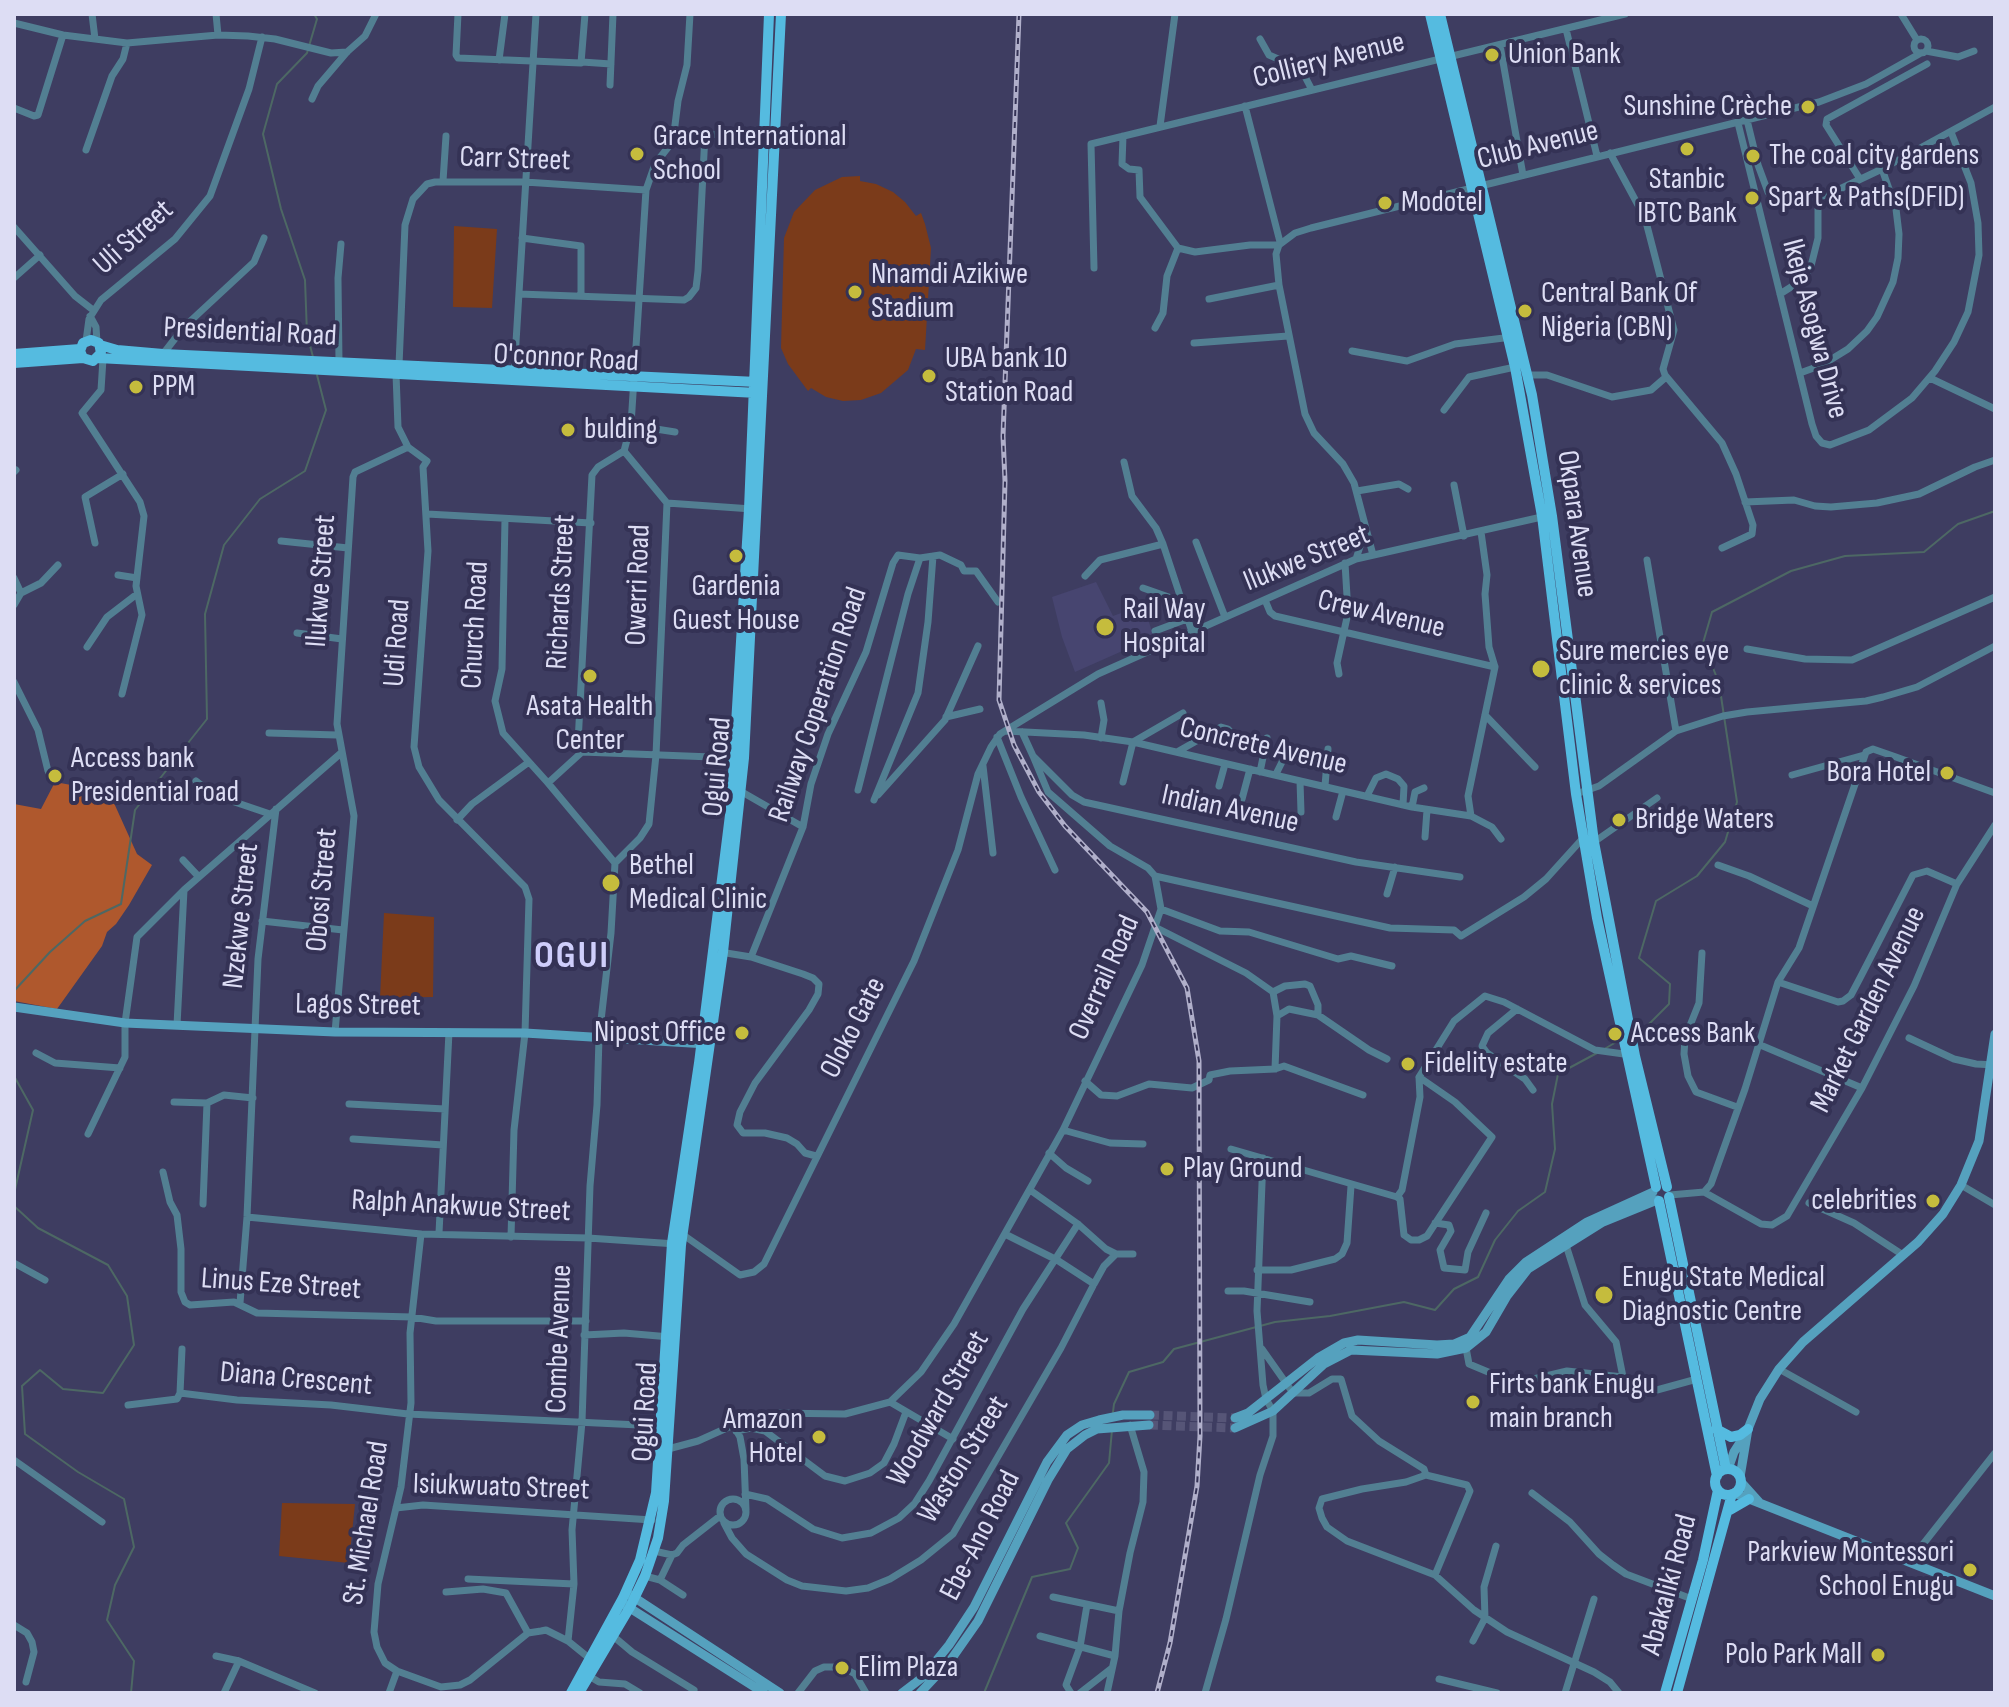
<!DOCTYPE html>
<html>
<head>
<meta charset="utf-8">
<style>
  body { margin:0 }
  #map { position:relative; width:2009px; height:1707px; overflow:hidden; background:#3e3d61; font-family:"Sofia Sans Condensed",sans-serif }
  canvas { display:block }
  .frame { position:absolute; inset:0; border:16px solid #ddddf4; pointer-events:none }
</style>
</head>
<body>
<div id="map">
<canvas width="2009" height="1707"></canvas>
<div class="frame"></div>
</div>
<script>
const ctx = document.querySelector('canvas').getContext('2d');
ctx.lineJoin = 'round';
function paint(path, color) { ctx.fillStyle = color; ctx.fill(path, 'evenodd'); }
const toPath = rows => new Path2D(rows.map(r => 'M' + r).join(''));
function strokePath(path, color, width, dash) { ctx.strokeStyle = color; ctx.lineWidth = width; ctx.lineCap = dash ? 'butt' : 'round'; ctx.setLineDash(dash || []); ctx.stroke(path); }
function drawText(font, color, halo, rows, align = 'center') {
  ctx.font = font + ' "Sofia Sans Condensed",sans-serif'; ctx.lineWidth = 8; ctx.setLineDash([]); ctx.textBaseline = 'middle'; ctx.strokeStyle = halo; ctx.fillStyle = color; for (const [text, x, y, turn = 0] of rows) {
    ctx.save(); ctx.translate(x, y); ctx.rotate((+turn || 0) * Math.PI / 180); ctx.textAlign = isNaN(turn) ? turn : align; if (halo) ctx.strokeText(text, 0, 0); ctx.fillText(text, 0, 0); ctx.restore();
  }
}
paint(toPath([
  [1096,582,1113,616,1143,605,1154,637,1075,672,1062,637,1052,597]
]), '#474570');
paint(toPath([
  [860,176,860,181,876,184,893,192,905,202,916,216,921,213,925,224,931,248,925,350,916,349,908,370,881,393,861,400,843,401,826,397,811,388,808,391,788,364,781,348,784,238,794,212,815,190,842,177],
  [454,226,497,229,492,308,453,307],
  [384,913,434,917,433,997,380,998],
  [282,1503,355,1504,349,1563,279,1556]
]), '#7b3b1a');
paint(toPath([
  [55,782,109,792,137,854,152,865,129,905,116,924,107,932,102,946,57,1009,14,1001,14,804,41,809]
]), '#af582d');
strokePath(toPath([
  [313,357,307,334,305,280,281,209,263,134,277,84,307,53,317,19,314,14],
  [14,991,50,952,85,921,121,904,135,810,207,719,205,614,224,545,260,499,305,471,326,410,317,375],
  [1635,1032,1647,1026,1669,1004,1670,984,1639,958,1656,901,1697,876,1725,842,1737,802,1719,683,1703,643,1712,612,1791,571,1845,556,1924,552,1958,524,1995,511],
  [1606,1048,1618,1041],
  [14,1076,33,1110,14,1194],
  [14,1206,38,1228,108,1265,127,1296,134,1345,103,1393,63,1389,40,1370,22,1386,25,1434,78,1472,124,1499,134,1547,115,1585,107,1620,134,1661,131,1693],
  [1113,1412,1114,1404,1129,1372,1163,1362,1174,1349,1275,1322,1330,1316,1404,1302,1435,1310,1454,1289,1478,1277,1495,1240,1518,1211,1545,1192,1555,1149,1552,1104,1558,1074,1597,1053],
  [984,1693,1032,1577,1070,1569,1078,1548,1066,1523,1109,1463,1112,1430]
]), '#4d6864', 2);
strokePath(toPath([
  [1150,1415,1235,1418],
  [1149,1425,1235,1428]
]), '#565577', 9, [9, 4.5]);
strokePath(toPath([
  [92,14,95,39],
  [216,14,218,35],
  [458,14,456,55,458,58,581,63,585,14],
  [1901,14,1917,40],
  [14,23,63,35,127,43,218,35,248,36,275,39,331,53,347,52],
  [1566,29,1597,156],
  '1914 46a7 7 0 1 1 14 0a7 7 0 1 1-14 0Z',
  [1260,39,1269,55,1301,69,1312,90],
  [1500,45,1523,175],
  [1926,51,1958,57,1974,51],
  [499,60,505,14],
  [582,62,611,64],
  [610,85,613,14],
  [312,99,318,86,347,52,365,36,376,14],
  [1245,106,1280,242],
  [14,108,34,116,38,115,63,35],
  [1747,120,1758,165,1768,192,1776,198,1800,200,1827,195,1882,169,1995,107],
  [1738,123,1812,424,1816,436,1822,443,1830,445,1869,430,1912,398,1935,371,1954,342,1968,312,1979,255,1978,223,1971,183,1951,132],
  [1160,126,1175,14],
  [1123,136,1122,164,1129,169,1139,170,1140,197,1178,248,1195,252,1250,245,1279,245],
  [673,141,678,101,687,65,690,14],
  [86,150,112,76,123,59,127,43],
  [1610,153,1645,218,1674,330,1663,369,1665,375,1722,443,1736,474,1753,525,1752,534,1722,548],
  [1860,179,1826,125,1827,119,1927,64],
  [443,181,446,136],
  [14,227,75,296,93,310],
  [522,238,581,246,581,296],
  [1279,245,1295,233,1311,228,1819,102,1866,84,1921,53],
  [1279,245,1276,254,1279,285,1305,414,1314,433,1343,464,1354,483,1373,555],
  [1094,268,1091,144,1625,14],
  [14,278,40,255],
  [519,294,684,300,689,297,696,288,698,271,705,134],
  [1780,294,1802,280,1811,266,1818,238,1818,198],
  [1209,299,1279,285],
  [90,316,96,327,97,342],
  [1155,328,1163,313,1167,276,1178,248],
  [86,341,89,319,101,300,175,239,210,196,249,89,262,37],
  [1194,343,1288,336],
  [1352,351,1407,361,1455,344,1512,337],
  [163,354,184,327,254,262,264,238],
  [103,359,101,390,82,413,140,502,144,516,136,586,142,615,122,694],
  [339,362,338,278,341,244],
  [1800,373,1822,365,1848,349,1867,331,1877,317,1893,282,1898,258,1899,234,1896,209,1882,169],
  [514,375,536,14],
  [1527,375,1547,375,1612,397,1651,390,1666,377],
  [1930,378,1995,409],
  [1444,410,1469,377,1515,367],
  [631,425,675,432],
  [624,451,631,425,646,190,655,164,673,141,682,137,705,134,767,137],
  [1124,462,1132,496,1156,528,1163,544,1192,632],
  [14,472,16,470],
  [1454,485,1464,536],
  [1357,491,1399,484,1408,489],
  [1745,502,1794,500,1815,506,1831,507,1877,503,1919,494,1975,467,1995,460],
  [667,503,752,509],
  [427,514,591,523],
  [505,519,502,669,495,701,503,733,548,783,615,863],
  [281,541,348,548],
  [1196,542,1225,617],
  [95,543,85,497,123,474],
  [1356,559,1365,531],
  [1647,560,1676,731],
  [118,575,137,578],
  [1085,576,1100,560,1163,544],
  [14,578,21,593],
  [1143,588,1180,601],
  [1265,600,1270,612,1275,616,1495,667],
  [14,605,21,593,41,583,58,565],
  [1155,631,1187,619],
  [297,633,342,639],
  [87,647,107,617,137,594],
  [1747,649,1805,659,1852,660,1995,597],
  [1339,674,1337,663,1348,613,1345,563],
  [14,682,38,730,48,771],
  [1101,703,1104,720,1101,738],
  [1485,715,1535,767],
  [946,717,980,709],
  [1006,731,1084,735,1133,742,1412,807,1471,816,1492,827,1501,839],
  [1022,732,1033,756,1072,795,1084,802,1356,862,1460,877],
  [269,733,337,735],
  [997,737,1021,797,1055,870],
  [582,752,578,743,592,475,598,467,624,451],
  [582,752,738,758],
  [1177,752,1221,727,1228,729,1243,747,1263,754],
  [983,766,993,853],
  [1260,772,1267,738],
  [1276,774,1288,750],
  [1792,775,1864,755],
  [196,781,214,795,270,814],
  [1300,781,1301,812],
  [1123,782,1133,742,1183,713],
  [548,783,582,752],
  [1219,786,1225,764],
  [1325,786,1328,749],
  [858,790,908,594,920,558],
  [742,792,803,827],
  [1576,794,1599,786,1676,731,1723,716,1747,712,1866,701,1883,697,1917,687,1995,646],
  [878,795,945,720,978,646],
  [1367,796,1376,778,1386,774,1398,779,1404,786,1403,805],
  [1242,799,1250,769],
  [874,800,918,693,928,622,933,556],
  [1412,807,1415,792,1424,788],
  [1471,816,1468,796,1495,667,1489,647,1485,594,1487,575,1481,532],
  [1336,817,1343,791],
  [457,820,472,804,529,762],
  [1425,837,1427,810],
  [1594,842,1657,798],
  [183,860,199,877],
  [1718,865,1749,876,1813,906],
  [1155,876,1390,928,1454,930,1461,936,1524,897,1546,879,1584,837],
  [1387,894,1395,867],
  [1161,909,1220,931,1249,932,1338,959,1351,956,1392,966],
  [262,921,343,930],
  [1155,927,1246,973,1273,992,1277,1016,1275,1069],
  [720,952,751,957,803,974,813,978,819,984,818,994,809,1010,755,1083,740,1112,737,1125,743,1133,765,1133,787,1138,797,1144,805,1153,816,1156],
  [1702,953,1699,1003,1685,1038,1684,1054,1688,1076,1696,1092,1737,1107],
  [751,957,803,827,811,784,828,734,866,652,893,563,898,555,920,558,940,555,961,565,964,571,976,571,998,602],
  [1778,982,1838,1002,1843,1001,1851,995,1860,978,1913,875,1927,871,1957,884],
  [1273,992,1285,986,1305,984,1310,986,1318,1005,1318,1015],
  [1517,1009,1488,1033,1482,1046,1487,1053,1525,1079,1533,1090],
  [1277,1016,1289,1009,1318,1015,1369,1050,1387,1059],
  [177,1025,184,890,341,753],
  [335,1032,354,816,337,724,353,477,355,472,408,447],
  [1909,1038,1954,1059,1976,1064,1995,1065],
  [1758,1044,1862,1088],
  [36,1053,55,1063,120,1068],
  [1085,1081,1101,1095,1117,1096,1149,1084,1192,1088,1209,1080,1210,1075,1230,1071,1275,1069,1284,1066,1363,1095],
  [174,1102,207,1103,224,1095,253,1098],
  [349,1104,445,1109],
  [1063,1130,1110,1143,1143,1144],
  [88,1134,125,1057,125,1023,137,937,184,890],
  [353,1139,443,1145],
  [1231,1149,1397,1197,1402,1190,1420,1097,1419,1077,1454,1021,1485,996,1504,1002,1595,1050,1631,1055],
  [1049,1153,1066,1168,1088,1181],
  [163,1172,170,1202,177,1215,181,1249,181,1292,185,1302,190,1305,234,1302,257,1313,412,1317,436,1321,586,1321],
  [1961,1185,1995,1205],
  [1030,1190,1078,1224,1106,1249,1116,1254,1133,1254],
  [1704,1192,1761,1224,1772,1225,1787,1216,1862,1088,1914,986,1957,884,1995,825],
  [1670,1195,1704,1192,1711,1184,1745,1089,1778,982,1799,948,1866,752,1873,749,1896,757,1995,793],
  [1397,1197,1400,1199,1404,1235,1411,1240,1419,1240,1427,1236,1492,1137,1455,1102,1419,1077],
  [1809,1203,1854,1223,1903,1255],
  [203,1204,207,1103],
  [247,1217,421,1234,588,1238,676,1244],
  [1435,1223,1449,1225,1451,1231,1440,1250,1444,1268,1465,1270,1468,1252,1486,1213],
  [439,1233,449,1032],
  [421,1234,410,1333,411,1403,401,1487,378,1584,374,1632,377,1647,385,1663,397,1671,441,1687,460,1685,470,1680,528,1633,541,1631,546,1630,568,1641,589,1658],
  [682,1234,740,1275,754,1272,764,1264,914,961,958,850,978,774,991,747,1000,734,1098,674,1356,559,1546,516],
  [511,1237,514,1130,525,1033,529,899,525,887,439,800,419,767,414,747,428,551,423,467,427,461,408,447,398,427,396,374,399,365,405,225,413,199,427,184,435,182,525,182,646,190],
  [1566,1245,1585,1305,1616,1342,1623,1377],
  [14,1263,45,1280],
  [1257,1270,1291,1270,1335,1259,1342,1254,1347,1243,1351,1186],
  [1094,1284,1104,1266,1116,1254],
  [1228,1291,1244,1291,1310,1302],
  [240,1303,247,1217,258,959,276,809],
  [584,1335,624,1333,670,1337],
  [1466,1348,1469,1364,1505,1379,1525,1381,1567,1371,1623,1377,1625,1388,1635,1396,1697,1379],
  [1262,1349,1293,1393,1309,1393,1332,1379,1341,1379,1352,1416,1379,1441,1424,1469,1426,1475],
  [1779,1369,1856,1412],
  [180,1393,237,1400,331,1405,408,1414,660,1426],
  [890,1402,953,1439],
  [128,1405,177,1399,180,1393,182,1349],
  [736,1430,740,1437,744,1459,746,1510],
  [736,1431,751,1428,765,1431,825,1476,845,1481,870,1473,884,1463,894,1444,906,1412],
  [668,1449,698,1441,749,1418,772,1413,845,1414,890,1402,921,1372,954,1324,1063,1130,1142,965,1161,909,1155,876,1148,868,1110,846,1048,792,1033,756],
  [14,1460,102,1522],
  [1532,1493,1570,1522,1599,1554,1613,1565,1626,1574,1692,1599],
  [745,1494,767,1499,813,1529,842,1538,871,1533,899,1518,915,1503,929,1481,1023,1309,1078,1224],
  '720 1512a13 13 0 1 1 26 0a13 13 0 1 1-26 0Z',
  [396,1508,423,1505,652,1520],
  [724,1523,732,1538,746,1554,787,1580,802,1586,846,1591,868,1588,890,1579,921,1560,953,1534,1061,1348,1094,1284,1057,1260,1005,1234],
  [654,1551,672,1555,677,1553,683,1545,720,1516],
  [1909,1562,1995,1453],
  [1435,1575,1470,1491,1467,1485,1426,1475,1406,1482,1362,1489,1322,1499,1319,1508,1322,1518,1327,1527,1347,1541,1435,1575,1474,1610,1507,1632,1594,1672,1610,1682,1619,1693],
  [645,1576,660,1580,683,1595],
  [468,1579,574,1584],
  [660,1580,672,1555],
  [446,1592,483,1589,506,1593,528,1633],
  [1053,1597,1119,1611],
  [14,1625,27,1633,32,1642,34,1652,26,1682],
  [613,1636,632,1652,694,1690],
  [1040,1636,1115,1656],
  [568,1641,574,1584,572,1530,582,1422,590,1186,597,1105,599,1038,611,933,615,863,640,838,649,824,656,755,667,503,624,451],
  [1473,1641,1485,1618,1484,1587,1496,1546],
  [216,1656,239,1661,315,1693],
  [589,1676,599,1682,625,1684,640,1693],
  [1439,1679,1497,1693],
  [224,1693,239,1661],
  [389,1693,397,1671],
  [798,1693,815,1671,824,1667,842,1667,855,1674,866,1693],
  [1071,1693,1066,1685,1080,1647,1087,1605],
  [1080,1693,1112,1668],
  [1107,1693,1115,1656,1119,1611,1130,1553,1143,1502,1144,1472,1130,1425],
  [1205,1693,1226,1619,1260,1475,1273,1436,1273,1411,1266,1399,1263,1385,1257,1311,1263,1158],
  [1565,1693,1594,1599]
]), '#527f92', 7);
strokePath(toPath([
  [14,1007,125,1023,335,1032,525,1033,707,1044],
  [1235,1418,1248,1413,1318,1358,1344,1343,1358,1340,1437,1345,1454,1344,1470,1337,1509,1279,1526,1262,1587,1222,1653,1192],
  [1235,1428,1273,1411,1324,1364,1351,1350,1437,1354,1466,1348,1486,1332,1507,1296,1528,1269,1603,1222,1657,1200],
  [1728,1469,1734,1452,1745,1435],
  [1740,1477,1748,1429,1760,1399,1779,1369,1803,1342,1918,1242,1943,1214,1961,1185,1979,1141,1995,1034],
  [1741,1482,1759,1502],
  [1734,1493,1995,1596],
  [629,1594,780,1693],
  [625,1605,764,1693],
  [902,1693,923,1677,949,1645,974,1607,1047,1462,1067,1435,1082,1425,1099,1420,1123,1415,1150,1415],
  [920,1693,950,1661,978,1621,1048,1480,1067,1449,1085,1435,1097,1429,1149,1425]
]), '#55a1be', 9);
strokePath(toPath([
  [1430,14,1515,367,1542,516,1576,794,1597,918,1656,1187],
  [1440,14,1532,395,1552,516,1594,842,1635,1056,1667,1187],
  [100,345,117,350,163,354,757,382],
  [14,354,80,349],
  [98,358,757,393],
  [14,363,83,358,93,361,101,353,99,343,91,340,83,343,80,351,83,358],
  [1669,1197,1726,1469],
  [1659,1201,1717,1476],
  [1716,1429,1731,1437,1740,1435,1748,1429],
  '1715 1482a13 13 0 1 1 26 0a13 13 0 1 1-26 0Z',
  [1730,1510,1749,1499],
  [571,1693,623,1598,640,1560,656,1493,672,1243,699,1063,731,807,749,509,769,14],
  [579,1693,630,1607,645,1576,658,1538,664,1501,681,1245,723,952,744,758,781,14],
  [1665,1693,1703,1560,1718,1490],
  [1677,1693,1732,1494]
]), '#55bbe0', 10);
const rail = toPath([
  [1019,14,1003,436,1005,481,999,700,1014,745,1039,792,1065,826,1147,912,1187,988,1199,1061,1200,1436,1197,1486,1170,1643,1157,1693]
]);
strokePath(rail, '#b0afca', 5);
strokePath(rail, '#343255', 2, [6]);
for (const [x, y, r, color] of [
  [1492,55,8,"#c5bc3d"],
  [1808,107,8,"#c5bc3d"],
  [1687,149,8,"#c5bc3d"],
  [637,154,8,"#c5bc3d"],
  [1753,156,8,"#c5bc3d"],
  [1752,198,8,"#c5bc3d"],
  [1385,203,8,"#c5bc3d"],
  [855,292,8,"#c5bc3d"],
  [1525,311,8,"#c5bc3d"],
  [929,376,8,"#c5bc3d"],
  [136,387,8,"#c5bc3d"],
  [568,430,8,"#c5bc3d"],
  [736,556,8,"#c5bc3d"],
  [1105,627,10,"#c5bc3d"],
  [1541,669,10,"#c5bc3d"],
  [590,676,8,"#c5bc3d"],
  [1947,773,8,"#c5bc3d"],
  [55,776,8,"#c5bc3d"],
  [1619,820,8,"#c5bc3d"],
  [611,883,10,"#c5bc3d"],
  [742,1033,8,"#c5bc3d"],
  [1615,1034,8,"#c5bc3d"],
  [1408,1064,8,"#c5bc3d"],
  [1167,1169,8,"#c5bc3d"],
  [1933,1201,8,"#c5bc3d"],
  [1604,1295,10,"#c5bc3d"],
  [1473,1402,8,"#c5bc3d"],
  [819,1437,8,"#c5bc3d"],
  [1970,1570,8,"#c5bc3d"],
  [1878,1655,8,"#c5bc3d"],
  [842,1668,8,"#c5bc3d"]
]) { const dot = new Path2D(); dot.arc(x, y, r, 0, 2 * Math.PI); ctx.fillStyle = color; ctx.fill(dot); strokePath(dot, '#343255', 3); }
drawText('30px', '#ddddf4', '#343255', [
  ["Union Bank",1508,55],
  ["Sunshine Crèche",1792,107,"right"],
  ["Grace International",653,137],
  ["School",653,171],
  ["The coal city gardens",1769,156],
  ["Stanbic",1687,180,"center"],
  ["IBTC Bank",1687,214,"center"],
  ["Spart & Paths(DFID)",1768,198],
  ["Modotel",1401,203],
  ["Nnamdi Azikiwe",871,275],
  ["Stadium",871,309],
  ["Central Bank Of",1541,294],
  ["Nigeria (CBN)",1541,328],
  ["UBA bank 10",945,359],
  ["Station Road",945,393],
  ["PPM",152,387],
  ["bulding",584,430],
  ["Gardenia",736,587,"center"],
  ["Guest House",736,621,"center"],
  ["Rail Way",1123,610],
  ["Hospital",1123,644],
  ["Sure mercies eye",1559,652],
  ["clinic & services",1559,686],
  ["Asata Health",590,707,"center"],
  ["Center",590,741,"center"],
  ["Access bank",71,759],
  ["Presidential road",71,793],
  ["Bora Hotel",1931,773,"right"],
  ["Bridge Waters",1635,820],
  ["Bethel",629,866],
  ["Medical Clinic",629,900],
  ["Nipost Office",726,1033,"right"],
  ["Access Bank",1631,1034],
  ["Fidelity estate",1424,1064],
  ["Play Ground",1183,1169],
  ["celebrities",1917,1201,"right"],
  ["Enugu State Medical",1622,1278],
  ["Diagnostic Centre",1622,1312],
  ["Firts bank Enugu",1489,1385],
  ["main branch",1489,1419],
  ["Amazon",803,1420,"right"],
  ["Hotel",803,1454,"right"],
  ["Parkview Montessori",1954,1553,"right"],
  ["School Enugu",1954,1587,"right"],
  ["Polo Park Mall",1862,1655,"right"],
  ["Elim Plaza",858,1668]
], 'left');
drawText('30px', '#ddddf4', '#343255', [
  ["Colliery Avenue",1329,61,-14],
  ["Club Avenue",1538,146,-14],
  ["Carr Street",515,160,2],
  ["Uli Street",134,238,-42],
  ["Ikeje Asogwa Drive",1814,329,75],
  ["Presidential Road",250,333,3],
  ["O'connor Road",566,359,3],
  ["Okpara Avenue",1576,524,82],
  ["Ilukwe Street",1307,559,-22],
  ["Ilukwe Street",322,581,-86],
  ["Owerri Road",639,585,-88],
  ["Richards Street",562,592,-87],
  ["Crew Avenue",1381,615,13],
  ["Church Road",476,625,-87],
  ["Udi Road",398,643,-86],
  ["Railway Coperation Road",819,705,-71],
  ["Concrete Avenue",1263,747,13],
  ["Ogui Road",718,767,-85],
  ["Indian Avenue",1230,810,12],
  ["Obosi Street",323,890,-85],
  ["Nzekwe Street",242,916,-84],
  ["Overrail Road",1105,978,-66],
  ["Lagos Street",358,1006,1],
  ["Market Garden Avenue",1869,1010,-64],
  ["Oloko Gate",854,1028,-63],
  ["Ralph Anakwue Street",461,1207,3],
  ["Linus Eze Street",281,1285,4],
  ["Combe Avenue",560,1339,-88],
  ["Diana Crescent",296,1380,5],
  ["Woodward Street",939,1409,-60],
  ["Ogui Road",646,1412,-87],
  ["Waston Street",964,1460,-58],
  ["Isiukwuato Street",501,1488,2],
  ["St. Michael Road",367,1523,-81],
  ["Ebe-Ano Road",981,1536,-63],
  ["Abakaliki Road",1670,1585,-75]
]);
ctx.letterSpacing = '2px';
drawText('bold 38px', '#cfcefb', '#343255', [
  ["OGUI",572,957]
]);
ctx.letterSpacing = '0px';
</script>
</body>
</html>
